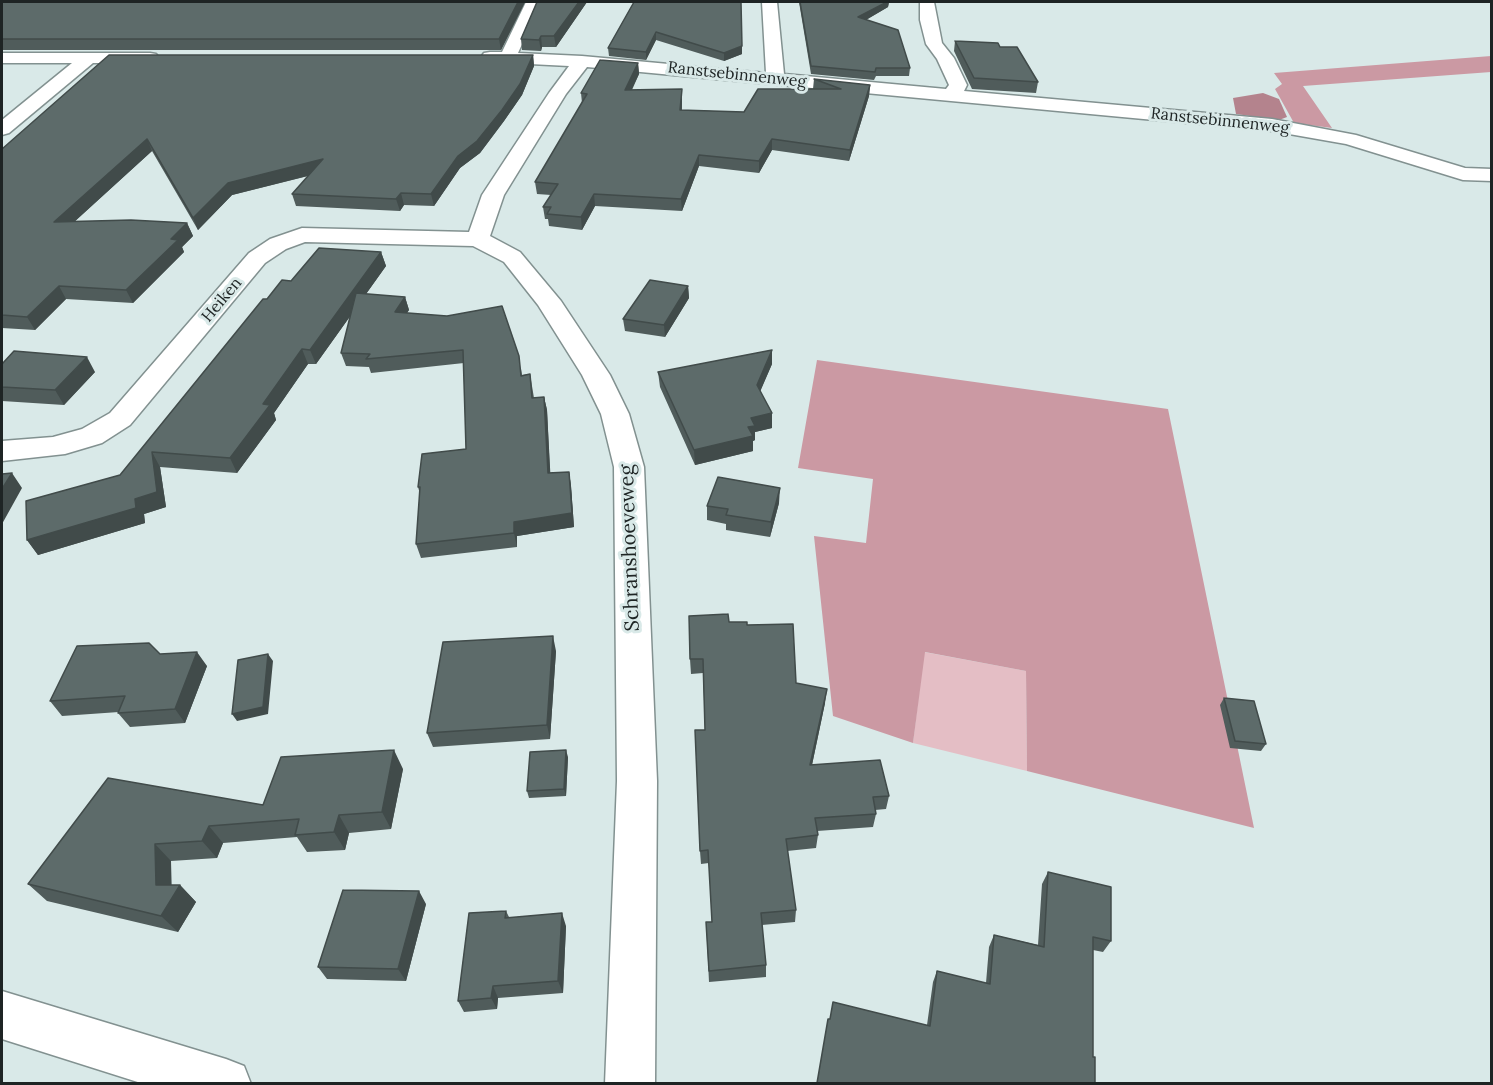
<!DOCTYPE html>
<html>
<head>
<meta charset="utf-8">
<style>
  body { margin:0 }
  #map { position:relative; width:1493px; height:1085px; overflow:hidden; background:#d9e9e8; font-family:Lora,serif }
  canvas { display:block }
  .frame { position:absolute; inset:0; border:3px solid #1e2424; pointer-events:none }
</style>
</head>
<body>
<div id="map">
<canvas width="1493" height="1085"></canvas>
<div class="frame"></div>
</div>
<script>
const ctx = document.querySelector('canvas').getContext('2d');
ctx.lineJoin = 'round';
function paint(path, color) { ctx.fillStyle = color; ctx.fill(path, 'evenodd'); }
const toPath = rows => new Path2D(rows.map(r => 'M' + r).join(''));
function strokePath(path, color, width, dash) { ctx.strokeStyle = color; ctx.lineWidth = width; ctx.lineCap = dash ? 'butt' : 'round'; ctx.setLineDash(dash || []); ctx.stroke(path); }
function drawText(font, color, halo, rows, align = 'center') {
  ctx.font = font + ' Lora,serif'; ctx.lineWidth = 6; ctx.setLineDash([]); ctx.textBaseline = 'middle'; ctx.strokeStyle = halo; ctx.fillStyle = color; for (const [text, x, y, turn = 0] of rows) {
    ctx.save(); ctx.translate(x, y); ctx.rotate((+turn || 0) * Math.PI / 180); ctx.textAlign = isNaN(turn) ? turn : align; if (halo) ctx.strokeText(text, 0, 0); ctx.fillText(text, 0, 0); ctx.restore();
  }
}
paint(toPath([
  [924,652,1026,671,1027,771,913,743]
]), '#e4bec5');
paint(toPath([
  [1491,56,1491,72,1303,86,1332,128,1294,123,1275,89,1282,84,1274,73],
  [817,360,1168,409,1254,828,1027,771,1026,671,925,652,913,743,833,716,814,536,866,543,873,479,798,468]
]), '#cb99a3');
paint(toPath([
  [1263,93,1279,99,1287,117,1279,120,1236,114,1233,98]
]), '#b4838d');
const minor = toPath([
  [526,2,541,2,518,53,582,56,766,73,762,2,777,2,784,74,946,89,949,85,937,59,926,44,920,20,920,2,934,2,942,43,954,58,967,85,964,91,1272,119,1356,135,1465,168,1492,169,1492,181,1463,180,1346,144,1272,131,587,67,566,94,504,195,490,236,520,252,561,301,610,375,629,414,644,467,657,781,655,1084,605,1084,617,781,614,467,601,414,582,375,538,305,504,262,473,246,305,242,286,249,265,263,130,425,102,443,65,454,2,461,2,441,53,437,82,429,110,413,249,253,270,239,302,228,469,232,482,195,549,93,569,66,490,62,484,61,481,57,484,53,490,52,502,52,526,2],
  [2,53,150,53,156,54,159,58,156,62,150,63,93,63,9,133,2,135,2,120,72,63,2,63,2,53],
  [2,991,226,1059,244,1066,251,1084,144,1084,2,1039,2,991]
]);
strokePath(minor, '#829190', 3);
paint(minor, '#fff');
paint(toPath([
  [2,2,525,2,501,50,3,50,2,51],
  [537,2,587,2,556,47,542,47,541,51,522,50,521,39],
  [634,2,742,54,724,61,656,40,646,60,609,56,608,48],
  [799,2,889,2,888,7,866,20,910,68,909,76,876,76,874,80,811,74],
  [955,41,1000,47,1038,82,1036,93,972,89,954,51],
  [533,55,534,66,522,95,504,121,480,153,460,168,434,206,404,205,400,211,296,206,292,194,308,176,232,195,198,230,152,151,75,221,187,223,193,236,182,247,184,252,133,303,66,299,35,330,2,328,2,149],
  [638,63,639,74,632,90,682,100,682,110,744,112,813,89,814,79,870,85,869,96,849,161,772,150,759,173,699,166,682,211,595,206,582,230,549,226,548,219,545,219,543,207,551,195,537,194,535,182,582,103,581,93],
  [381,252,386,266,366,294,405,297,409,310,406,313,521,369,522,375,530,374,534,398,544,397,547,410,550,473,569,472,571,486,574,527,517,536,517,547,421,558,416,544,420,494,418,487,466,449,464,363,371,373,369,367,346,366,341,353,351,315,316,364,308,364,274,413,276,420,237,473,160,467,166,507,144,514,145,523,38,555,27,540,120,475,267,299,291,281],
  [688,286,689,298,665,337,625,331,623,319],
  [2,364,95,372,64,405,2,401],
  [772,364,760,391,772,413,772,428,755,432,755,440,753,441,753,451,695,465,660,387,658,372],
  [779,503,770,537,726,530,726,524,707,520,707,506],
  [729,622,747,625,796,683,825,703,812,765,889,796,886,809,875,810,876,814,873,827,817,831,818,835,816,848,787,851,796,910,795,922,762,925,766,965,766,977,709,982,706,922,712,922,709,863,701,864,700,851,705,730,703,673,691,674,690,659],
  [556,651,550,739,433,747,427,733],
  [160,654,207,666,185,723,130,727,118,713,119,712,62,716,50,701],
  [1224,698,1266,744,1261,751,1230,748,1220,705],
  [568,757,566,796,529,798,527,791],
  [403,769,391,829,349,833,345,850,307,852,297,837,223,843,217,858,171,861,171,885,180,885,196,902,178,932,47,901,28,884,263,805],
  [1048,872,1111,941,1103,952,1093,950,1093,1057,927,1025,933,982,937,971,986,983,989,947,994,935,1038,945,1042,884],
  [426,904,406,981,327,979,318,967],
  [506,911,509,917,566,926,563,993,498,998,497,1009,464,1012,458,1001]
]), '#505c5b');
paint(toPath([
  [518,2,525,2,501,50,499,39],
  [579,2,587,2,556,47,554,36],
  [887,2,889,2,888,7,857,25,858,17],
  [656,32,656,40,646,60,646,52],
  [541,36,542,47,541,51,539,40],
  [742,46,742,54,724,61,724,53],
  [533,55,534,66,522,95,504,121,480,153,460,168,434,206,431,194,458,156],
  [638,63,639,74,626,101,625,90],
  [870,85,869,96,849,161,850,150],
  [682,89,682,100,681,121,680,110],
  [147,139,152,151,61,234,54,222],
  [772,139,772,150,759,173,759,161],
  [699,155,699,166,682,211,681,199],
  [323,159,327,171,232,195,198,230,193,218,228,183],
  [401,193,404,205,400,211,396,199],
  [594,194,595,206,582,230,581,217],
  [187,223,193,236,182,247,184,252,133,303,126,290,171,239],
  [381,252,386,266,316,364,310,350],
  [59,286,66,299,35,330,27,317],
  [688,286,689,298,665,337,664,325],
  [405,297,409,310,399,326,395,312],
  [302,349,308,364,274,413,276,420,237,473,230,458,263,404],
  [772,350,772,364,757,399,757,385],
  [87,357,95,372,64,405,55,390],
  [544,397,547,410,551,486,548,473],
  [772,413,772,428,755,432,755,440,753,441,753,451,695,465,694,450,748,427,751,418],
  [152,452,160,467,166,507,144,514,145,523,38,555,27,540,135,499],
  [569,472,571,486,574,527,517,536,517,547,514,533,514,522],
  [12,473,22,488,2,524,2,489],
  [780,488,779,503,770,537,771,522],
  [553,636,556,651,550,739,547,725],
  [197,652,207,666,185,723,175,709],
  [268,654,273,661,268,714,237,721,232,714],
  [827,689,825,703,809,779,810,765],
  [394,750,403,769,391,829,382,812],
  [566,750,568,757,566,796,564,789],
  [339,815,349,833,345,850,334,832],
  [209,826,223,843,217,858,202,841],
  [155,844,171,861,172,899,180,885,196,902,178,932,161,916,156,885],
  [419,891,426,904,406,981,398,969],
  [562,913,566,926,563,993,558,981],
  [493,986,498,998,497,1009,491,998]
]), '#414b4a');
const building = toPath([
  [2,2,518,2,499,39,2,39,2,2],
  [537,2,579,2,554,36,541,36,539,40,521,39,537,2],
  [634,2,741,2,742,46,724,53,656,32,646,52,608,48,634,2],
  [800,2,887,2,858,17,898,30,910,68,876,68,875,72,811,66,800,2],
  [955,41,998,43,1000,47,1017,47,1038,82,974,78,955,41],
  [109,55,533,55,520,84,502,110,477,141,458,156,431,194,401,193,396,199,292,194,323,159,228,183,193,218,147,139,54,222,131,220,187,223,171,239,178,240,126,290,59,286,27,317,2,315,2,149,109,55],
  [600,60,638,63,625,90,682,89,680,110,744,112,758,89,841,89,814,79,870,85,850,150,772,139,759,161,699,155,681,199,594,194,581,217,547,214,551,207,543,207,558,184,535,182,587,94,581,93,600,60],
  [319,248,381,252,310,350,302,349,263,404,270,405,230,458,152,452,157,492,135,499,136,508,27,540,26,501,120,475,263,299,267,299,282,280,291,281,319,248],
  [650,280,688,286,664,325,623,319,650,280],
  [356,293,405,297,395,312,447,316,502,306,519,356,521,376,530,374,532,398,544,397,548,473,569,472,572,513,514,522,514,533,416,544,420,487,418,487,422,454,466,449,463,350,366,359,370,354,341,353,356,293],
  [772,350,757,385,772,413,751,418,755,426,748,427,753,436,694,450,658,372,772,350],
  [14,351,87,357,55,390,2,387,2,364,14,351],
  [12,473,2,489,2,474,12,473],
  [718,477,780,488,771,522,726,515,728,509,707,506,718,477],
  [728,614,729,622,747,622,747,625,793,624,796,683,827,689,810,765,880,760,889,796,873,797,876,814,815,818,818,835,786,839,796,910,761,913,766,965,709,971,706,922,712,922,708,850,700,851,695,730,705,730,703,659,690,659,689,616,728,614],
  [553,636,547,725,427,733,443,642,553,636],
  [149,643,160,654,197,652,175,709,118,713,125,696,50,701,77,646,149,643],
  [268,654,263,707,232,714,238,660,268,654],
  [1224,698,1254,701,1266,744,1235,741,1224,698],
  [394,750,382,812,339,815,334,832,295,835,299,819,209,826,202,841,155,844,156,885,180,885,161,916,28,884,108,778,263,805,281,757,394,750],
  [566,750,564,789,527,791,530,752,566,750],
  [1048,872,1111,887,1111,941,1093,937,1093,1057,1095,1057,1095,1083,817,1083,828,1019,830,1019,833,1002,930,1026,937,971,990,984,994,935,1044,947,1048,872],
  [343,890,419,891,398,969,318,967,343,890],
  [506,911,505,918,562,913,558,981,493,986,491,998,458,1001,469,913,506,911]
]);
paint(building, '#5d6b6a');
strokePath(building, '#414b4a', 1.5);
drawText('16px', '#1e2424', '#d9e9e8', [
  ["Ranstsebinnenweg",737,75,6],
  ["Ranstsebinnenweg",1220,121,6],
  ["Heiken",222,300,-50]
]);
drawText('20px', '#1e2424', '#d9e9e8', [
  ["Schranshoeveweg",630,548,-92]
]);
</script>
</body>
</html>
